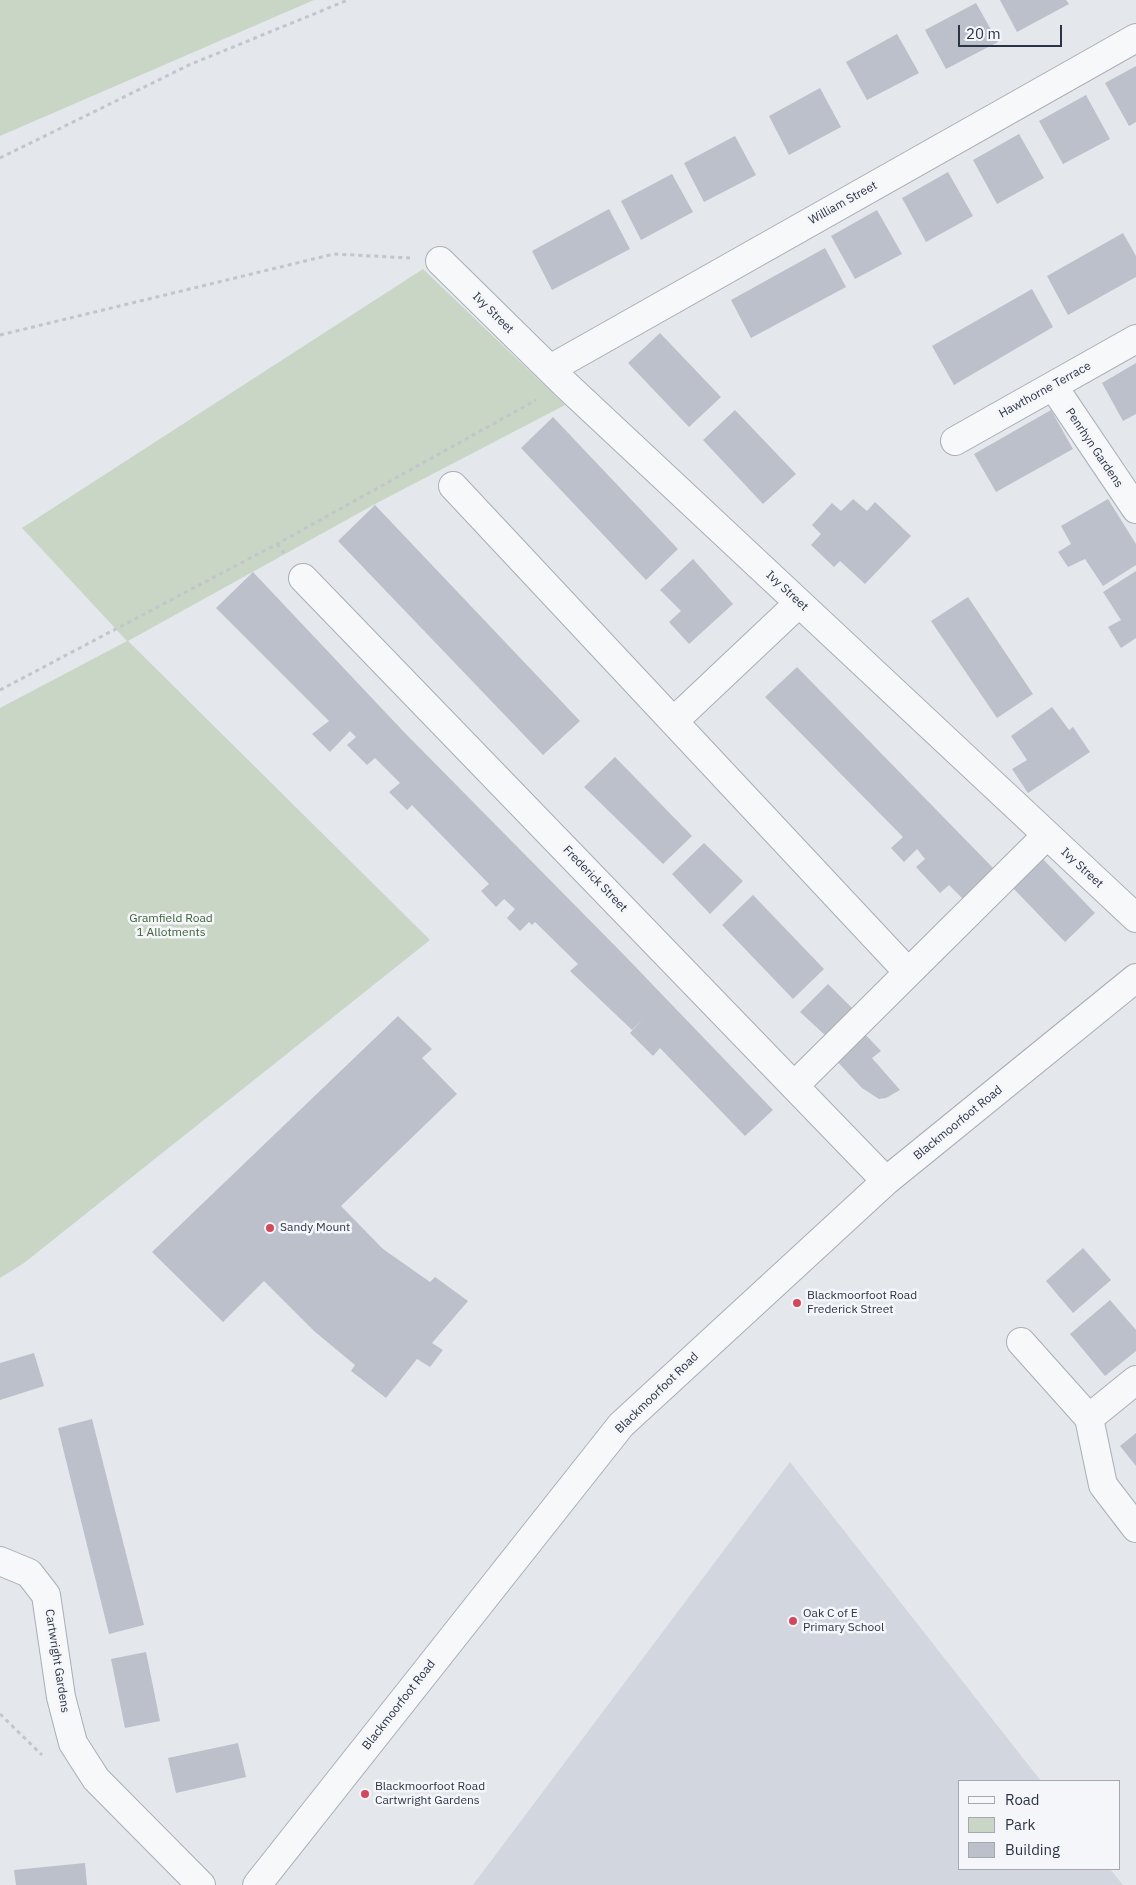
<!DOCTYPE html>
<html>
<head>
<meta charset="utf-8">
<style>
  body { margin:0 }
  #map { position:relative; width:1136px; height:1885px; overflow:hidden; background:#e4e7ec; font-family:"IBM Plex Sans",sans-serif }
  canvas { display:block }
  .legend { position:absolute; left:958px; top:1780px; width:162px; height:90px; box-sizing:border-box; background:#f4f6f9; border:1px solid #a4a8b1; margin:0; padding:6px 9px; list-style:none; font-size:15px; color:#2b3445 }
  .legend li { display:flex; align-items:center; gap:10px; height:25px }
  .legend b { width:25px; border:1px solid #a4a8b1 }
  .scale { position:absolute; left:958px; top:25px; width:104px; height:22px; box-sizing:border-box; border:2px solid #2b3445; border-top:0; padding-left:6px; font-size:15px; line-height:18px; white-space:nowrap; color:#2b3445; -webkit-text-stroke:4px #f4f6f9; paint-order:stroke }
</style>
</head>
<body>
<div id="map">
<canvas width="1136" height="1885"></canvas>
<ul class="legend">
<li><b style="height:6px;background:#f7f8fa"></b>Road</li>
<li><b style="height:14px;background:#c9d6c5"></b>Park</li>
<li><b style="height:14px;background:#bbc0ca"></b>Building</li>
</ul>
<div class="scale">20 m</div>
</div>
<script>
const ctx = document.querySelector('canvas').getContext('2d');
ctx.lineJoin = 'round';
function paint(path, color) { ctx.fillStyle = color; ctx.fill(path, 'evenodd'); }
const toPath = rows => new Path2D(rows.map(r => 'M' + r).join(''));
function strokePath(path, color, width, dash) { ctx.strokeStyle = color; ctx.lineWidth = width; ctx.lineCap = dash ? 'butt' : 'round'; ctx.setLineDash(dash || []); ctx.stroke(path); }
function drawText(font, color, halo, rows, align = 'center') {
  ctx.font = font + ' "IBM Plex Sans",sans-serif'; ctx.lineWidth = 5; ctx.setLineDash([]); ctx.textBaseline = 'middle'; ctx.strokeStyle = halo; ctx.fillStyle = color; for (const [text, x, y, turn = 0] of rows) {
    ctx.save(); ctx.translate(x, y); ctx.rotate((+turn || 0) * Math.PI / 180); ctx.textAlign = isNaN(turn) ? turn : align; if (halo) ctx.strokeText(text, 0, 0); ctx.fillText(text, 0, 0); ctx.restore();
  }
}
paint(toPath([
  [790,1462,1041,1781,960,1781,960,1869,1110,1869,1123,1885,473,1885]
]), '#d2d6de');
paint(toPath([
  [0,0,314,0,0,136],
  [423,269,565,405,377,503,128,641,430,940,24,1263,0,1278,0,708,127,641,22,528]
]), '#c9d6c5');
paint(toPath([
  [1000,0,1066,0,1069,4,1017,32],
  [976,3,998,42,946,69,925,30],
  [897,34,919,73,867,100,846,62],
  [1136,66,1136,122,1129,126,1105,83],
  [820,88,841,127,789,155,769,116],
  [1086,95,1110,139,1063,164,1039,121],
  [1019,134,1044,178,997,204,973,160],
  [735,136,756,175,704,202,684,163],
  [948,172,973,216,926,242,902,198],
  [672,174,693,212,641,240,621,201],
  [609,209,630,249,552,290,532,251],
  [877,210,902,254,855,279,831,236],
  [1123,233,1136,256,1136,277,1068,315,1047,276],
  [825,248,846,287,751,338,731,300],
  [1032,289,1053,327,954,385,932,346],
  [660,333,721,397,689,427,628,363],
  [1136,363,1136,414,1123,421,1102,383],
  [735,410,796,474,763,504,703,440],
  [1051,410,1073,449,996,492,974,454],
  [553,417,678,549,646,580,521,448],
  [853,499,867,511,875,502,911,536,865,584,840,561,834,567,811,545,821,534,812,525,832,503,841,511],
  [1108,499,1136,544,1136,565,1103,586,1085,559,1068,567,1058,552,1071,544,1061,526],
  [375,505,580,721,543,755,338,541],
  [693,559,733,604,689,644,669,622,681,611,660,590],
  [1136,571,1136,638,1121,648,1108,627,1121,620,1103,592],
  [253,572,403,731,625,956,773,1110,745,1136,660,1048,653,1056,630,1033,644,1018,632,1030,570,971,578,964,535,922,532,925,529,922,520,931,507,918,515,909,504,899,496,907,481,891,489,884,412,805,407,810,389,792,400,783,375,758,367,765,347,745,356,737,350,731,330,752,312,734,329,721,216,608],
  [968,597,1033,694,997,718,931,621],
  [797,667,995,870,965,901,949,885,940,893,916,867,925,859,917,849,904,862,891,848,903,837,765,697],
  [1052,707,1069,730,1073,727,1090,752,1028,793,1012,769,1027,760,1011,736],
  [615,757,692,836,663,864,584,787],
  [704,843,743,881,710,914,672,874],
  [1041,857,1095,913,1065,942,1011,886],
  [753,895,824,969,793,999,722,925],
  [828,984,854,1010,827,1037,800,1012],
  [398,1016,432,1049,422,1058,457,1094,341,1206,383,1249,430,1282,435,1277,468,1301,432,1343,443,1350,430,1367,417,1359,386,1398,351,1371,355,1365,314,1331,264,1281,223,1322,152,1252],
  [862,1031,881,1051,872,1058,900,1090,886,1098,879,1099,862,1088,834,1058],
  [1083,1248,1111,1280,1073,1313,1046,1281],
  [1110,1300,1136,1330,1136,1351,1105,1376,1070,1334],
  [34,1353,44,1386,0,1400,0,1363],
  [92,1419,144,1625,109,1634,58,1428],
  [1136,1433,1136,1466,1120,1446],
  [146,1652,160,1721,125,1728,111,1659],
  [238,1743,246,1777,176,1793,168,1758],
  [85,1863,87,1885,16,1885,14,1870]
]), '#bbc0ca');
const minor = toPath([
  [440,261,565,384,1136,918],
  [550,369,1136,38],
  [1053,386,1136,509],
  [955,441,1136,339],
  [453,486,908,972],
  [303,578,886,1181],
  [674,721,799,603],
  [795,1085,1047,835],
  [1021,1342,1089,1418,1103,1485,1136,1528],
  [1089,1418,1136,1380],
  [0,1561,29,1573,46,1595,61,1697,73,1743,96,1779,201,1885],
  [257,1885,621,1425,886,1181,1136,978]
]);
strokePath(minor, '#a9aeb7', 30);
strokePath(toPath([
  [0,158,189,65,348,0],
  [0,335,334,254,410,258],
  [277,544,284,553],
  [0,690,277,544,536,400],
  [0,1714,42,1755]
]), '#c2c5cb', 3, [4, 4]);
strokePath(minor, '#f7f8fa', 28);
for (const [x, y, r, color] of [
  [270,1228,5,"#d1495b"],
  [797,1303,5,"#d1495b"],
  [793,1621,5,"#d1495b"],
  [365,1794,5,"#d1495b"]
]) { const dot = new Path2D(); dot.arc(x, y, r, 0, 2 * Math.PI); ctx.fillStyle = color; ctx.fill(dot); strokePath(dot, '#f4f6f9', 2); }
drawText('12px', '#2b3445', '#f4f6f9', [
  ["William Street",843,203,-29],
  ["Ivy Street",493,313,45],
  ["Hawthorne Terrace",1045,390,-29],
  ["Penrhyn Gardens",1094,448,56],
  ["Ivy Street",787,591,43],
  ["Ivy Street",1082,868,43],
  ["Frederick Street",595,879,46],
  ["Blackmoorfoot Road",958,1123,-39],
  ["Blackmoorfoot Road",657,1393,-44],
  ["Cartwright Gardens",57,1661,81],
  ["Blackmoorfoot Road",399,1705,-52]
]);
drawText('12px', '#3f6138', '#f4f6f9', [
  ["Gramfield Road",171,919],
  ["1 Allotments",171,933]
]);
drawText('12px', '#2b3445', '#f4f6f9', [
  ["Sandy Mount",280,1228],
  ["Blackmoorfoot Road",807,1296],
  ["Frederick Street",807,1310],
  ["Oak C of E",803,1614],
  ["Primary School",803,1628],
  ["Blackmoorfoot Road",375,1787],
  ["Cartwright Gardens",375,1801]
], 'left');
</script>
</body>
</html>
